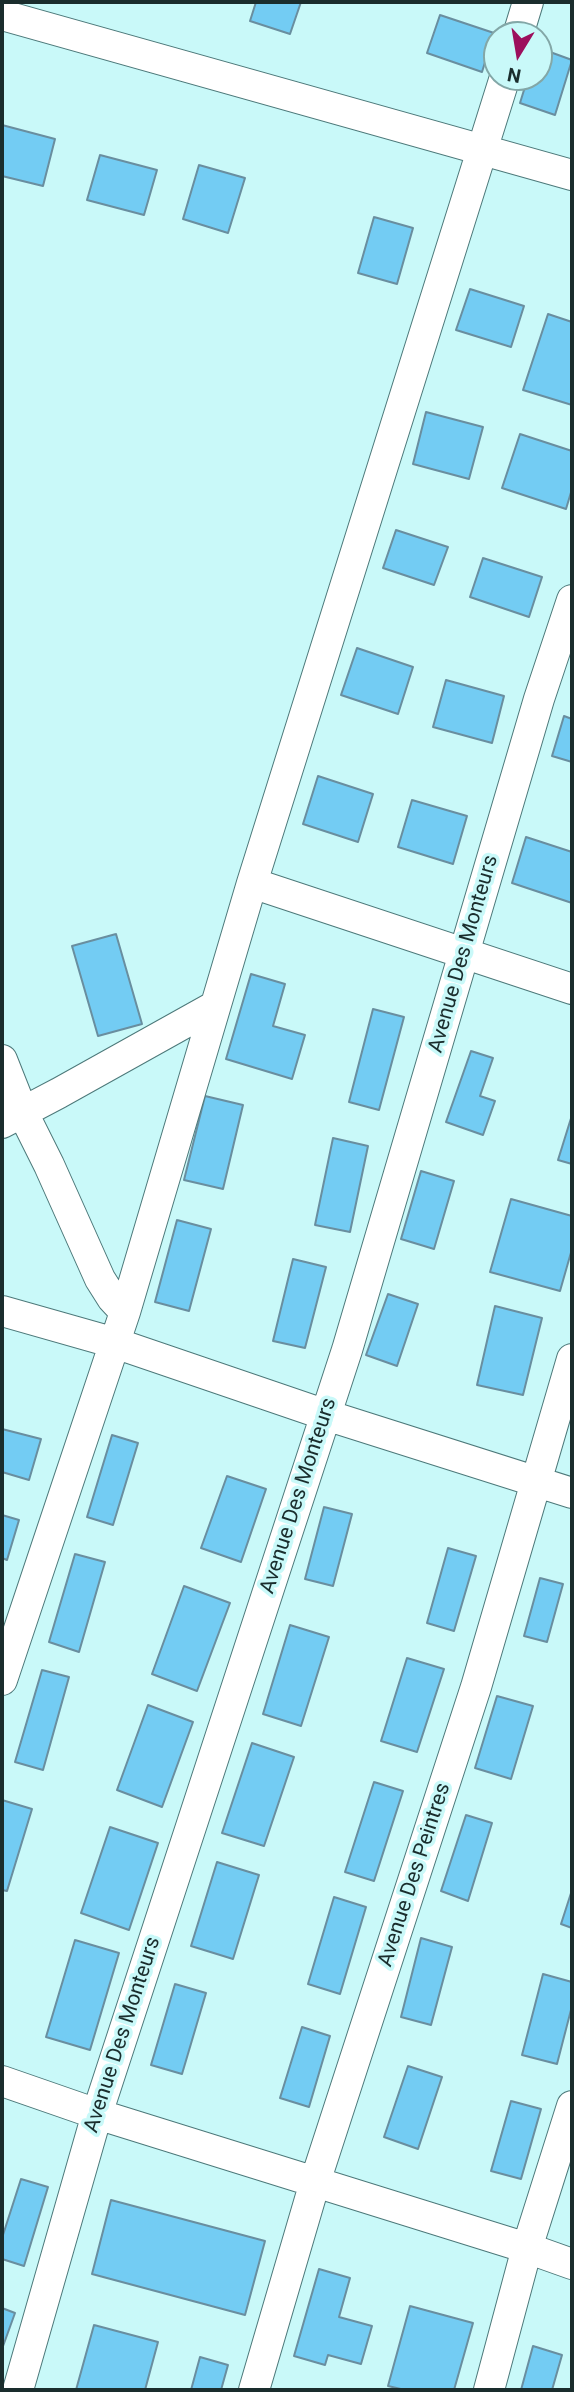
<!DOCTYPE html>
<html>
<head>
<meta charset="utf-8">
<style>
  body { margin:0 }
  #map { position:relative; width:574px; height:2392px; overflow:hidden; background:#c9f9f9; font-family:Roboto,sans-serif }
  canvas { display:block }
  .frame { position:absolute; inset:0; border:4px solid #1a2d2d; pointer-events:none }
  .north { position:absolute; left:483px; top:21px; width:70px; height:70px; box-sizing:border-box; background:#c9f9f9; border:2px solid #83a7a7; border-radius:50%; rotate:191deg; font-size:19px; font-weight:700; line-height:28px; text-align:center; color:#1a2d2d }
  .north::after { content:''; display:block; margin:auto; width:24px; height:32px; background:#9c0f5d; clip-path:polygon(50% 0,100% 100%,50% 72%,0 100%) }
</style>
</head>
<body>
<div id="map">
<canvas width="574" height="2392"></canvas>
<div class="frame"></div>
<div class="north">N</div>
</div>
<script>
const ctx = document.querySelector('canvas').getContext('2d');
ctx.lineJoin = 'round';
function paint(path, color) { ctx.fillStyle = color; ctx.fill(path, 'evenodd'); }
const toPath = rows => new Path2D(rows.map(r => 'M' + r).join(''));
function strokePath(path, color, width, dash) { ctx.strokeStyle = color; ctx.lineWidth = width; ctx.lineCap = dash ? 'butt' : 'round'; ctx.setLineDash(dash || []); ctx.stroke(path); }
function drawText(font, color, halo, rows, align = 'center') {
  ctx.font = font + ' Roboto,sans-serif'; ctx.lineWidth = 7; ctx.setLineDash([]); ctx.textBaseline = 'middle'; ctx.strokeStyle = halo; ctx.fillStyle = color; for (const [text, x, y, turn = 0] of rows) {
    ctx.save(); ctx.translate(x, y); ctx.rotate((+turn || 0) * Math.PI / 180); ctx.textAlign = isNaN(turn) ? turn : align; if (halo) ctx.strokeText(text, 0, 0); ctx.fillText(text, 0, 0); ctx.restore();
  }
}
const building = toPath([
  [256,2,301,2,290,34,250,21,256,2],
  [440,15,494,33,482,72,427,53,440,15],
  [539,48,572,60,555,115,520,103,528,77,539,77,539,48],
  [2,125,55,139,43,186,2,176,2,125],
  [100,155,157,170,144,215,87,200,100,155],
  [199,165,245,178,228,233,183,219,199,165],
  [374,217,413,228,397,284,358,273,374,217],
  [470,289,524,306,511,347,456,330,470,289],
  [548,314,572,322,572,405,523,390,548,314],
  [426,412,483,427,469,479,413,464,426,412],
  [520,434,572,451,572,489,566,509,502,488,520,434],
  [396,530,448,547,434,585,383,568,396,530],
  [483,558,542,577,529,617,470,597,483,558],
  [357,648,413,667,398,714,341,695,357,648],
  [446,680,504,696,492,743,433,727,446,680],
  [564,716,572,719,572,762,552,756,564,716],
  [318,776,373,794,358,842,303,824,318,776],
  [412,800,467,816,453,864,398,847,412,800],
  [526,837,572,852,572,903,512,883,526,837],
  [116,934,142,1024,98,1036,72,946,116,934],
  [251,974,285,984,273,1026,305,1035,292,1079,226,1059,251,974],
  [373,1009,404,1017,379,1110,349,1102,373,1009],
  [471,1051,493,1058,480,1096,495,1101,483,1135,446,1122,471,1051],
  [205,1096,243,1105,223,1189,184,1180,205,1096],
  [572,1115,572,1164,558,1160,572,1115],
  [333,1138,368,1146,350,1232,315,1225,333,1138],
  [421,1171,454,1181,434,1249,401,1239,421,1171],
  [511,1199,572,1216,572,1249,560,1291,490,1272,511,1199],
  [177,1220,211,1229,189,1311,155,1302,177,1220],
  [293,1259,326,1267,305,1348,273,1341,293,1259],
  [388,1294,418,1304,397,1366,366,1355,388,1294],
  [495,1306,542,1318,523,1395,477,1385,495,1306],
  [2,1429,41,1439,29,1480,2,1472,2,1429],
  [112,1435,138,1443,113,1525,87,1517,112,1435],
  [227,1476,266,1489,241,1562,201,1548,227,1476],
  [324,1507,352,1514,333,1586,305,1579,324,1507],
  [2,1515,19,1520,7,1560,2,1558,2,1515],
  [448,1548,476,1556,454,1631,427,1623,448,1548],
  [75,1554,105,1562,79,1652,49,1642,75,1554],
  [540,1578,563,1584,547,1642,524,1636,540,1578],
  [184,1586,230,1603,197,1691,152,1674,184,1586],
  [290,1625,329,1637,301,1726,263,1714,290,1625],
  [407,1658,444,1669,417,1752,381,1741,407,1658],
  [42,1670,69,1677,43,1770,15,1762,42,1670],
  [497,1696,533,1706,511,1779,475,1768,497,1696],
  [148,1705,193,1722,162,1807,117,1790,148,1705],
  [252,1743,294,1757,264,1846,222,1833,252,1743],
  [374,1782,403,1791,374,1881,345,1872,374,1782],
  [2,1800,32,1809,7,1891,2,1890,2,1800],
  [466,1815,492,1823,468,1901,441,1891,466,1815],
  [110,1827,158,1843,129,1930,81,1913,110,1827],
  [217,1862,259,1875,233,1959,191,1946,217,1862],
  [572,1890,572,1928,561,1924,572,1890],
  [334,1897,366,1907,340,1994,308,1984,334,1897],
  [421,1938,452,1947,431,2025,401,2017,421,1938],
  [75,1940,119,1953,90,2050,46,2037,75,1940],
  [543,1974,572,1982,572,2006,557,2064,522,2055,543,1974],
  [175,1984,206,1993,182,2074,151,2065,175,1984],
  [302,2027,330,2036,309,2107,280,2098,302,2027],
  [408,2066,442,2077,418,2149,384,2137,408,2066],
  [511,2101,541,2109,521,2179,491,2171,511,2101],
  [21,2179,48,2187,24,2266,2,2259,2,2238,21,2179],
  [111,2200,265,2241,245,2315,92,2274,111,2200],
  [319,2269,350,2278,339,2317,372,2326,361,2364,328,2355,325,2365,294,2356,319,2269],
  [410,2306,473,2323,454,2390,405,2390,388,2386,410,2306],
  [2,2308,15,2313,2,2349,2,2308],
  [94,2325,158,2342,145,2390,76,2390,94,2325],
  [533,2346,562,2355,552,2390,521,2390,533,2346],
  [200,2357,228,2365,221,2390,191,2390,200,2357]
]);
paint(building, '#73ccf3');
strokePath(building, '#698e9f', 2);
const street = toPath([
  [2,15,572,175],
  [518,35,528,2],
  [252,883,572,989],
  [2,1060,23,1113,49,1165,100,1279,112,1298,125,1312],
  [2,1123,59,1093,215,1006],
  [2,1311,115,1343,326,1415,572,1493],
  [2,1680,125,1312,252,883,505,77],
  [2,2081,97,2114,527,2248,572,2264],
  [18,2390,97,2114,347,1350,539,699,572,600],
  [254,2390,315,2182,476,1687,572,1359],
  [489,2390,527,2248,572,2106]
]);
strokePath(street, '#4d797a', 32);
strokePath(street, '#fff', 30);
drawText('21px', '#1a2d2d', '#c9f9f9', [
  ["Avenue Des Monteurs",464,954,-74],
  ["Avenue Des Monteurs",299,1496,-72],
  ["Avenue Des Peintres",415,1875,-72],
  ["Avenue Des Monteurs",123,2035,-72]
]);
</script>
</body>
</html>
